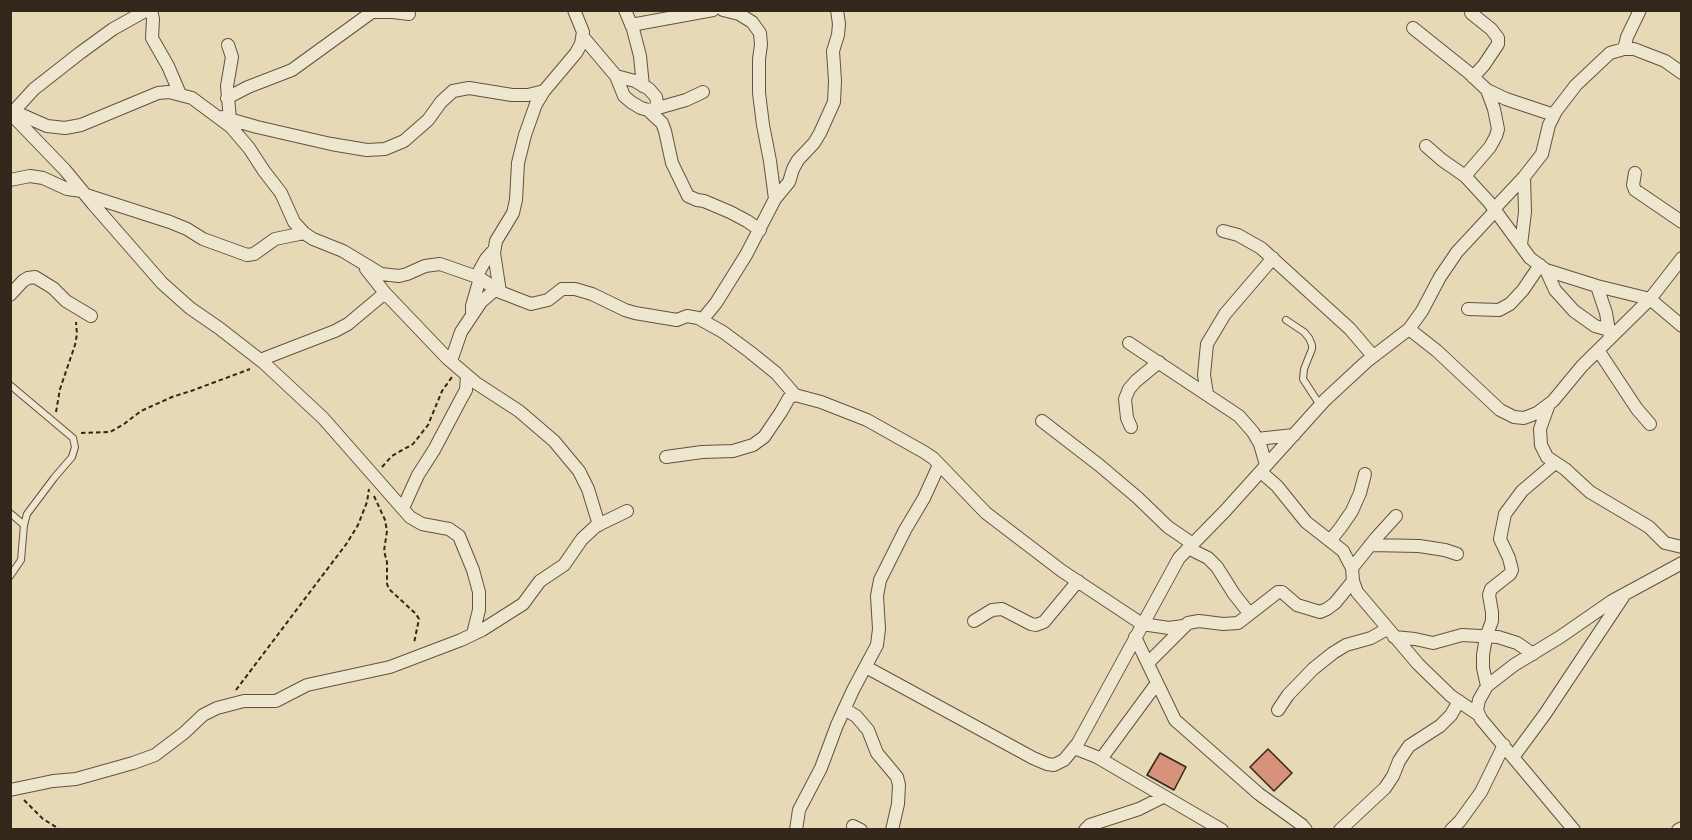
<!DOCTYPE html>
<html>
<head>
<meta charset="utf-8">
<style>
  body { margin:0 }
  #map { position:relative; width:1692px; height:840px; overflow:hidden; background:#e7d8b6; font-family:"IM FELL Great Primer",serif }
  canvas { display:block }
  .frame { position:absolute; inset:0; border:12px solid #33271b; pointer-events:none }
</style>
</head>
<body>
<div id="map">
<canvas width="1692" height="840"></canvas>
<div class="frame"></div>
</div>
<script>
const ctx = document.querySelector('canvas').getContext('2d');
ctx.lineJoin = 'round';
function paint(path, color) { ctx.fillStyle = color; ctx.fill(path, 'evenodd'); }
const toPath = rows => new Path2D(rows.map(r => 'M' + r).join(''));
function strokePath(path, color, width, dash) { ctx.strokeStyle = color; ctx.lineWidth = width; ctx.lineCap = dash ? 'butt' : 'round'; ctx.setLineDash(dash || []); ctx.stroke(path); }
const building = toPath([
  [1268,749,1292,773,1274,791,1250,767,1268,749],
  [1160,753,1186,767,1174,790,1147,775,1160,753]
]);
paint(building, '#d7927b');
strokePath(building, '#33271b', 1.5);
const lane = toPath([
  [1286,320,1304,332,1309,338,1312,345,1312,349,1304,369,1303,379,1320,405],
  [10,385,73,438,75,447,72,457,54,478,27,514,24,525,21,560,10,576],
  [10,513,24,525]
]);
const street = toPath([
  [151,10,153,19,152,38,168,66,180,94],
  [625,10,633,29,640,56,643,86],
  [723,10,739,14,752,22,760,33,761,45,759,59,759,93,763,125,770,161,775,199],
  [1471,13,1491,29,1498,38,1498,44,1484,65,1473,77],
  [631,25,713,10],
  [1413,28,1468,72,1487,90,1506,99,1554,115],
  [583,37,616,76,624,96,631,102,641,108,648,110,658,108,686,100,703,92],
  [228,45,232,57,227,86,230,119],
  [1624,49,1627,37,1640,10],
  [616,76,635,81,649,89,656,97,658,108],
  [227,98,248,87,292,70,372,12,393,12,409,14],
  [648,110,662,123,665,131,672,163,688,196,697,200,704,201,730,212,747,221,760,230],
  [10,112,22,115,47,126,65,128,81,125,158,93,169,92,192,98,231,127,249,148,264,171,281,193,294,222,304,233,313,239,343,251,381,274,399,276,407,274,425,266,440,264,480,278,500,292,531,304,548,300,562,289,575,289,592,294,625,310,635,313,677,320,687,316,698,318,723,332,750,352,776,373,795,395],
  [13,112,34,89,80,53,113,29,147,10],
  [10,113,65,170,93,204,162,283,190,308,219,328,264,363,323,418,410,517,422,524,449,529,459,536,473,570,479,592,479,610,473,634],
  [222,117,257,127,331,144,367,150,385,149,404,141,428,120,441,102,453,91,469,88,512,95,528,95,544,91],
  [1426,146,1442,160,1465,176,1489,202,1530,258,1546,270,1597,286,1650,299,1682,326],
  [1635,173,1633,185,1635,190,1682,222],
  [1465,176,1490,147,1496,136,1498,129,1494,109,1487,90],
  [10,180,30,176,43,178,67,189,82,191],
  [86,195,170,222,187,229,203,239,247,255,254,254,275,239,304,233],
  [1494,209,1524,177,1542,154,1549,125,1556,111,1576,85,1610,53,1624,49,1634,49,1665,61,1682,73],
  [1223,231,1238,235,1261,248,1350,329,1373,356],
  [1521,245,1525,212,1524,177],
  [366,269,385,293,448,359,476,383,519,411,554,441,579,471,588,489,599,525],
  [1546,270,1555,290,1574,311,1595,326,1609,330],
  [476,277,486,259,494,250],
  [1597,286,1606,313,1610,337],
  [500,292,494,253,496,241,513,213,516,200,518,163,525,135,536,104,544,91,576,53,581,44,583,32,574,10],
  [10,295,23,281,28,278,35,277,53,288,66,301,91,316],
  [1468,309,1499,310,1510,304,1523,290,1540,265],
  [472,312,472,306,480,278],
  [702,320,716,303,746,255,775,199,789,182,793,169,798,160,814,143,820,133,834,102,835,81,833,51,838,35,839,24,837,10],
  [1409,329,1437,351,1500,410,1514,417,1524,418,1537,413,1553,401,1582,366,1650,299,1682,258],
  [1129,343,1239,416,1253,432,1260,444,1266,465],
  [1598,350,1637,409,1650,424],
  [260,360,335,331,348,324,385,293],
  [451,361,461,332,481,302,496,289],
  [1207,394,1204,375,1207,344,1225,314,1273,258],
  [1549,404,1540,429,1541,445,1547,457,1565,469,1590,492,1649,527,1665,543,1682,547],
  [1042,421,1099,465,1138,498,1168,527,1193,544],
  [1131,427,1127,418,1125,399,1129,389,1136,381,1159,362],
  [1257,439,1294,435],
  [666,457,702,452,733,451,753,445,764,437,781,412,789,398,795,395,821,402,867,420,924,452,933,458,986,513,1062,571,1142,624,1169,628,1183,626],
  [1261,472,1277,486,1306,522,1343,551,1352,568,1353,581,1357,592,1418,664,1451,696,1479,715],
  [403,508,418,475,434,450,461,399,466,390,467,376],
  [1330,541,1341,527,1352,511,1360,493,1365,474],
  [1370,545,1419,546,1445,550,1457,554],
  [1188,548,1208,558,1217,567,1234,594,1249,613],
  [1352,568,1376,538,1396,516],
  [974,621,992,610,1002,609,1031,624,1036,625,1044,622,1078,581],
  [1135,637,1175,720,1259,794,1302,825,1306,830],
  [1394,637,1415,639,1433,643,1462,635,1498,637,1517,643,1533,654],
  [1148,663,1188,623,1199,621,1223,624,1238,623,1278,592,1282,592,1297,605,1320,612,1327,609,1335,603,1353,581],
  [866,667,1033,758,1047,764,1054,765,1064,760,1078,743,1179,558,1225,511,1325,400,1366,362,1409,329,1422,311,1440,277,1457,252,1495,211],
  [1487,686,1483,668,1483,655,1486,637,1492,621,1492,612,1489,595,1491,589,1510,574,1512,570,1509,558,1500,539,1505,514,1522,491,1555,463],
  [844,709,856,716,868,730,877,753,897,777,899,785,898,804,892,830],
  [1278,710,1288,695,1313,669,1333,653,1346,645,1371,638,1387,629],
  [1074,748,1097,757,1222,830],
  [1514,756,1545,714,1623,597],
  [1101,759,1157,683],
  [10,790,53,781,76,779,133,763,155,755,184,733,203,715,217,708,244,701,276,701,307,685,390,667,461,640,482,630,523,604,540,581,564,565,582,539,596,526,627,511],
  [853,826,861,830],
  [796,830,799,810,821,768,837,725,853,690,877,645,879,629,877,596,880,580,905,530,924,498,939,465],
  [1085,830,1090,825,1139,809,1163,797],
  [1340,830,1385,788,1393,776,1399,761,1409,746,1440,726,1451,715,1459,701],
  [1451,830,1460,821,1481,792,1504,745],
  [1574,830,1481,719,1477,710,1479,700,1487,686,1514,665,1560,637,1612,601,1682,563],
  [1678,830,1682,828]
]);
strokePath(lane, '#605342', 8);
strokePath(street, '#605342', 14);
strokePath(toPath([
  [56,412,60,389,75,345,77,334,76,322],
  [81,433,110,432,124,424,141,411,172,397,191,391,250,369],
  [382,467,392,456,413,444,428,425,442,391,452,377],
  [374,496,385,520,387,531,384,551,387,562,387,584,389,589,416,614,419,619,414,643],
  [236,690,347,543,358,525,367,502,369,489],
  [24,800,43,819,61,830]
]), '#33271b', 2, [4.5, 3]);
strokePath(lane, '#efe6d0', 6);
strokePath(street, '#efe6d0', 12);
</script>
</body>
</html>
